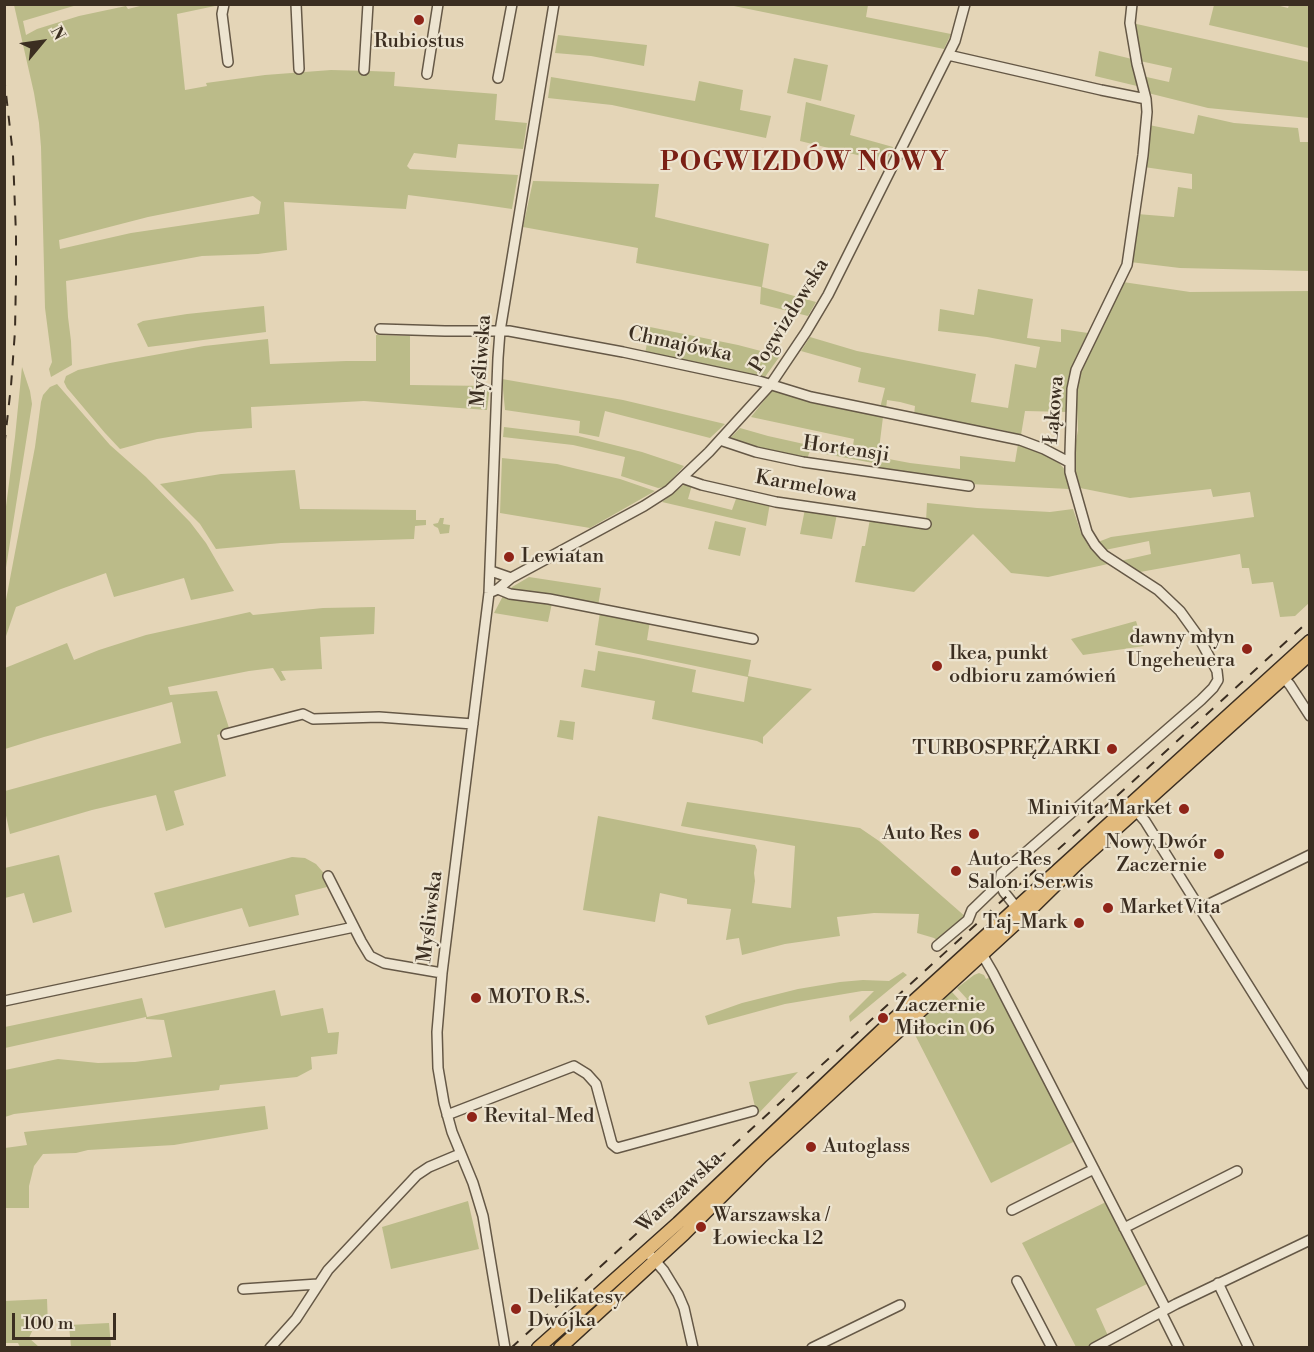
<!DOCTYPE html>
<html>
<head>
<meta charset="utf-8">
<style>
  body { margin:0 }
  #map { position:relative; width:1314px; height:1352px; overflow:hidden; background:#e4d5b7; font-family:"Libre Bodoni",serif }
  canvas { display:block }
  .frame { position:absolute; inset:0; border:6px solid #3b2e21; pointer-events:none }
  .north { position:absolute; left:12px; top:12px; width:60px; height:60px; -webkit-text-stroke:4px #ede4d0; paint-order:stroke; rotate:61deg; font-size:16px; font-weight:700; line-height:24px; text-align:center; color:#3b2e21 }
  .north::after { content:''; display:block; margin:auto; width:21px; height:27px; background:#3b2e21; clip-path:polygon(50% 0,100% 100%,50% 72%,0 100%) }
  .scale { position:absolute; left:12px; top:1313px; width:104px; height:27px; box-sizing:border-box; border:3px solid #3b2e21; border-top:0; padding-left:8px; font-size:18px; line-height:21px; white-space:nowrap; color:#3b2e21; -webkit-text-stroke:4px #ede4d0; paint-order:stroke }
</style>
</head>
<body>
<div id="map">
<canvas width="1314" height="1352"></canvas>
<div class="frame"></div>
<div class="north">N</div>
<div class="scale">100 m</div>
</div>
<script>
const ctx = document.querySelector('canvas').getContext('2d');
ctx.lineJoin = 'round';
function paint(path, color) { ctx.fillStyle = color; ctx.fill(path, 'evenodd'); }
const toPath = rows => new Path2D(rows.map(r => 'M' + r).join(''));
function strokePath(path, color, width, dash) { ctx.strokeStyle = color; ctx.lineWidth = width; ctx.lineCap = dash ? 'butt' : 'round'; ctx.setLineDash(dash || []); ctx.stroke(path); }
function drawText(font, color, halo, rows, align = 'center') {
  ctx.font = font + ' "Libre Bodoni",serif'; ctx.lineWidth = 4.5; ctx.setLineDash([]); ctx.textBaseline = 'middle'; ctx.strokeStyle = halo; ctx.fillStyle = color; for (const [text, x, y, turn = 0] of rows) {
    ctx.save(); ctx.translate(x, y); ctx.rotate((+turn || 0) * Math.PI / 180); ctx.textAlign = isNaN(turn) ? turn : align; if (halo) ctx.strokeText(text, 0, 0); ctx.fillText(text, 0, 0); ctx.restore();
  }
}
paint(toPath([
  [148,4,214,5,215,6,177,14,185,90,207,86,206,83,265,75,331,70,370,71,395,72,394,86,497,94,495,120,527,123,523,149,458,144,456,158,414,153,407,166,410,169,518,175,512,209,471,203,408,195,406,209,284,202,287,250,258,254,202,256,66,281,68,317,71,341,72,365,51,377,49,369,52,362,45,308,41,147,39,123,34,93,14,5,77,5,23,21,26,35,37,29,79,16,126,6,128,9],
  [253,196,261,202,259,214,131,233,60,249,59,240,148,217],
  [1272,4,1288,8,1289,5,1309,5,1309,48,1209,25,1214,5],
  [729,5,868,5,866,17,951,34,944,49],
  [1132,23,1309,62,1309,118,1208,108,1148,93,1142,76,1169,82,1172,68,1140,61],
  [558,35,647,45,644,66,591,56,555,53],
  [1099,51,1132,59,1137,86,1095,76],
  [794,58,828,65,821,101,787,93],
  [551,77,695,101,699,81,743,90,740,110,771,116,766,138,612,105,548,98],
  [806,102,855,115,850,135,893,147,886,162,800,141],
  [1198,115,1234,123,1298,128,1300,142,1309,142,1309,271,1180,268,1130,262,1137,214,1174,217,1178,187,1192,189,1192,174,1144,167,1149,125,1194,134],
  [533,181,659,184,655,217,769,244,762,287,816,302,808,316,760,304,761,287,636,263,638,248,523,227],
  [1123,282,1190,292,1309,291,1309,603,1295,616,1280,617,1273,582,1252,584,1249,568,1242,568,1240,554,1140,572,1120,561,1151,554,1149,541,1105,550,1098,542,1111,537,1254,517,1250,492,1213,497,1211,489,1130,498,1080,488,1074,466,1073,457,1078,430,1076,385,1083,359],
  [978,289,1033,299,1027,338,1061,342,1061,329,1088,333,1076,357,1071,371,1068,412,1025,411,1021,435,1002,430,914,415,915,406,900,402,887,400,886,409,880,408,885,388,858,382,861,368,801,351,810,337,857,351,976,374,971,402,1008,408,1015,364,1036,368,1040,347,987,337,938,331,940,309,974,315],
  [264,306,266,332,148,347,137,324,143,321,187,314],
  [650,327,738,345,780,356,765,377,750,377,645,354],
  [376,335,410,336,410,385,490,386,487,410,364,401,251,407,252,428,198,432,157,439,120,449,105,433,67,388,64,382,66,376,78,370,110,363,204,346,268,339,270,364,346,361,376,361],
  [22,367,30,391,32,404,5,574,5,514,15,437],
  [502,379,623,400,725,424,710,438,605,411,599,437,579,433,580,421,505,410],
  [57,384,110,445,146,477,190,522,206,543,234,591,191,600,184,578,114,597,106,573,61,589,16,607,5,639,5,605,35,447,41,402,43,395,50,387],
  [774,388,789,394,883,417,878,457,910,463,960,469,960,456,1015,462,1018,444,1029,447,1052,458,1060,464,1066,471,1069,489,970,484,873,470,873,463,810,451,807,459,771,453,728,440,740,428,768,436,804,444,852,452,854,439,751,417],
  [504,427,578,436,642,452,684,466,665,487,658,488,621,476,625,457,573,445,503,437],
  [502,458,557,464,573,468,620,479,655,491,590,528,500,513],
  [295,470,300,509,416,510,416,520,426,520,426,525,415,526,414,539,281,543,216,549,200,524,160,484,221,474],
  [686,483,692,485,688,499,732,510,737,496,770,503,766,526,662,502],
  [927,503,977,508,1050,512,1073,509,1081,533,1089,547,1108,564,1048,577,1011,573,973,534,914,592,855,582,862,546,865,546,870,519,926,521],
  [805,509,837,514,832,539,800,534],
  [440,518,444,518,443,524,450,525,449,533,440,534,438,528,434,526,433,524,438,523],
  [715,521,746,528,740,556,708,549],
  [529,577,601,588,598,606,508,591,512,587],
  [503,596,552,603,548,622,494,613],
  [375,607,374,634,320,637,322,669,281,671,286,680,281,681,273,668,249,671,168,687,170,695,217,691,230,731,217,735,226,776,174,791,184,825,166,831,156,795,92,810,10,834,5,811,5,791,181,743,172,702,44,737,5,749,5,668,67,643,74,660,99,650,146,635,250,612,253,615,323,608],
  [600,612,650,621,647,640,751,660,748,676,812,689,763,737,763,744,757,741,652,719,655,701,581,687,584,669,595,671,598,651,639,658,696,670,692,692,744,702,748,677,595,645],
  [1136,621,1144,646,1083,655,1071,639],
  [560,720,575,722,573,740,557,737],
  [687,802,860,828,879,841,967,918,938,941,934,938,917,933,919,914,874,913,837,917,840,936,785,944,742,955,739,938,726,940,731,909,687,904,687,899,660,893,655,922,583,910,598,816,694,835,755,845,757,850,754,873,755,881,752,903,791,908,795,846,681,826],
  [59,855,72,912,33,923,24,893,5,898,5,868],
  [292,857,305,858,316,864,328,878,331,886,295,895,299,915,249,927,242,908,165,928,154,893],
  [903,972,907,975,850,1022,849,1016,874,991,862,991,785,1004,708,1025,705,1016,742,1003,798,989,840,982,863,980,889,981],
  [979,973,984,975,986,979,990,977,1000,996,1008,1007,1076,1140,1075,1141,991,1183,912,1029,921,1023,919,1021,952,992,963,1004,967,999,957,988,974,975],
  [275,990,281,1016,323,1008,328,1033,339,1032,337,1054,311,1057,312,1069,297,1077,220,1085,219,1090,14,1114,5,1117,5,1070,58,1059,98,1063,135,1062,172,1057,164,1020,146,1019,146,1017,5,1048,5,1027,142,998,147,1017],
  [798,1072,757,1115,749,1082],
  [265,1106,268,1129,174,1145,88,1150,76,1153,43,1154,34,1166,29,1186,29,1208,5,1208,5,1148,27,1145,24,1132],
  [468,1201,479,1249,391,1269,382,1227],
  [1108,1201,1149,1283,1096,1309,1109,1338,1090,1347,1076,1347,1022,1243],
  [47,1299,48,1326,34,1327,29,1338,39,1347,20,1347,18,1343,5,1343,5,1301],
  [109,1323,111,1347,71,1347,69,1325]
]), '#bbbb89');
const minor = toPath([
  [224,4,222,14,228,62],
  [296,4,299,69],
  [948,55,1101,90,1146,99],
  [364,70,368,4],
  [427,74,438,4],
  [498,78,512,4],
  [380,329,445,331,509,331,623,352,759,381,811,397,1020,440,1044,449,1069,462],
  [720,440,756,452,803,462,969,486],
  [682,478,702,485,776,502,926,524],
  [491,571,511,578],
  [498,589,510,594,549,599,753,639],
  [489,593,498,589,511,578,644,506,669,490,709,452,771,384,806,332,828,295,955,41,965,4],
  [1284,678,1290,685,1310,716],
  [226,734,303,714,313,719,379,717,473,724],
  [1132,806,1145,821,1310,1084],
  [328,876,361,941,370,956,384,963,442,973],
  [1016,907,1004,892,1000,883,1001,874,1201,700,1213,688,1218,680,1217,671,1198,636,1180,611,1158,590,1104,555,1095,545,1087,532,1070,472,1070,453,1072,389,1076,370,1127,265,1143,155,1147,112,1146,99,1137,64,1130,23,1132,4],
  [1199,909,1310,855],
  [937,946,968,920,972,910,1000,883],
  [979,949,993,973,1166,1309],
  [4,1001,354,927],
  [447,1115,574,1066,587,1074,596,1084,612,1144,617,1148,753,1111],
  [1012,1210,1094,1169],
  [1124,1228,1237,1171],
  [651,1256,664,1271,678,1294,684,1308,693,1348],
  [1017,1281,1052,1348],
  [1218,1283,1249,1348],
  [243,1289,318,1284],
  [1161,1312,1179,1348],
  [270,1348,296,1319,328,1270,417,1175,429,1167,460,1154],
  [505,1348,483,1216,473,1183,452,1132,444,1103,438,1068,437,1032,442,973,489,593,498,358,500,331,554,4],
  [812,1348,900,1305],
  [1094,1348,1176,1304,1310,1240]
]);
const major = toPath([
  [538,1348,678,1223,883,1029,1310,641],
  [560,1348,684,1234,762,1156,1024,916,1078,863,1310,654]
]);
strokePath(minor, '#655846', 12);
strokePath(major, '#3b2e21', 15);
strokePath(minor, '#ede4d0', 9);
strokePath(major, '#e2ba7c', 12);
strokePath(toPath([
  [4,76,13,155,16,235,16,277,15,331,11,386,4,448],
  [511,1348,1310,620]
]), '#3b2e21', 2, [10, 10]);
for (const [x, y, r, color] of [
  [419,20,6,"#8f2418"],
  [509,557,6,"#8f2418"],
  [1247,649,6,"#8f2418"],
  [937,666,6,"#8f2418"],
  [1112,749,6,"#8f2418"],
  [1184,809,6,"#8f2418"],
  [974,834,6,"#8f2418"],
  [1219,854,6,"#8f2418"],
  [956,871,6,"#8f2418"],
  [1108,908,6,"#8f2418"],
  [1079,923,6,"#8f2418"],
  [476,998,6,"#8f2418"],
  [883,1018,6,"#8f2418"],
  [472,1117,6,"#8f2418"],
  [811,1147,6,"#8f2418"],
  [701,1227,6,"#8f2418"],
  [516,1309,6,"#8f2418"]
]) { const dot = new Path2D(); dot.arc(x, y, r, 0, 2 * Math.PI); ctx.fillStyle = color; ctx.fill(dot); strokePath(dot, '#ede4d0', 2); }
drawText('20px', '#3b2e21', '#ede4d0', [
  ["Rubiostus",419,42,"center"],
  ["Lewiatan",521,557],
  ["dawny młyn",1235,638,"right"],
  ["Ungeheuera",1235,661,"right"],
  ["Ikea, punkt",949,654],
  ["odbioru zamówień",949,677],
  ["TURBOSPRĘŻARKI",1100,749,"right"],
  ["Minivita Market",1172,809,"right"],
  ["Auto Res",962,834,"right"],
  ["Nowy Dwór",1207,843,"right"],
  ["Zaczernie",1207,866,"right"],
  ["Auto-Res",968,860],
  ["Salon i Serwis",968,883],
  ["MarketVita",1120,908],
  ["Taj-Mark",1067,923,"right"],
  ["MOTO R.S.",488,998],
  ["Zaczernie",895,1006],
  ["Miłocin 06",895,1029],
  ["Revital-Med",484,1117],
  ["Autoglass",823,1147],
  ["Warszawska /",713,1216],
  ["Łowiecka 12",713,1239],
  ["Delikatesy",528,1298],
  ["Dwójka",528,1321]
], 'left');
drawText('20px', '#3b2e21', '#ede4d0', [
  ["Pogwizdowska",790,316,-58],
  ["Chmajówka",680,345,12],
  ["Myśliwska",482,361,-86],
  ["Łąkowa",1055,410,-85],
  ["Hortensji",846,450,8],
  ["Karmelowa",806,487,10],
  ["Myśliwska",431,917,-83],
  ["Warszawska",680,1193,-43]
]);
ctx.letterSpacing = '1.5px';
drawText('bold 26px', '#7a1f14', '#ede4d0', [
  ["POGWIZDÓW NOWY",805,164]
]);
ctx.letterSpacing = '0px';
</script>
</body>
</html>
